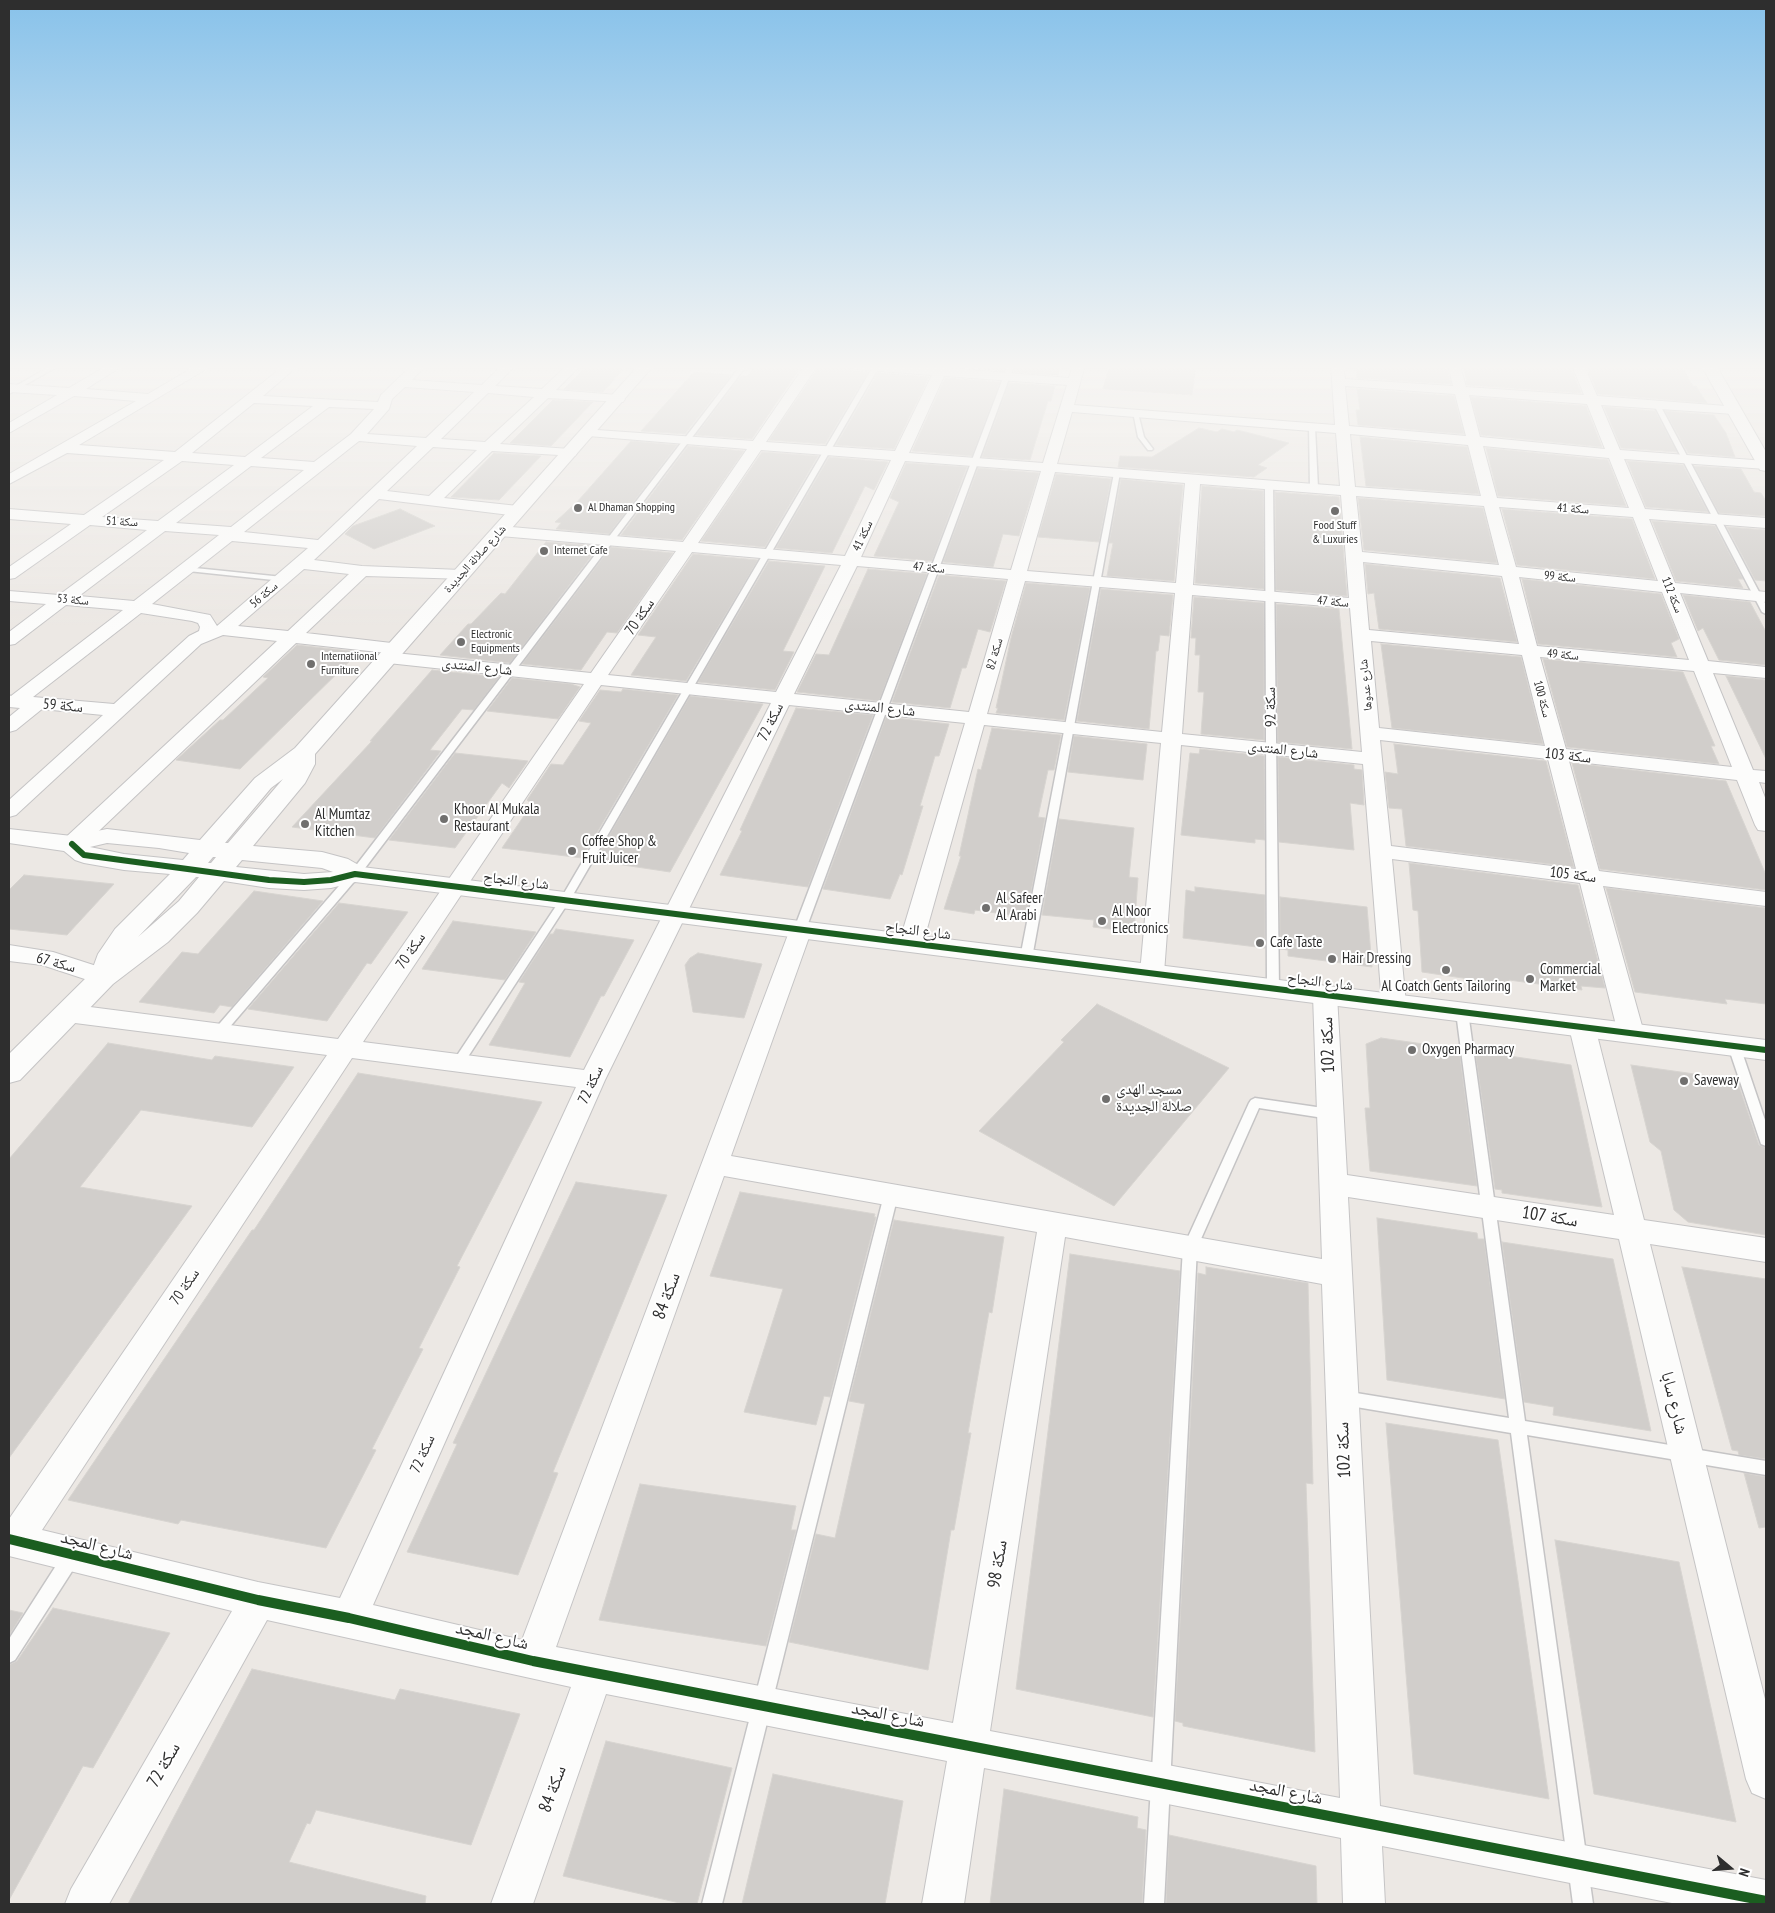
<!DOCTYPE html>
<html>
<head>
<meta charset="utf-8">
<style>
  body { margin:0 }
  #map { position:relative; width:1775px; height:1913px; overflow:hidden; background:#ece8e4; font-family:"PT Sans Narrow",sans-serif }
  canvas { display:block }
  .frame { position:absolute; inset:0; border:10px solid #2e2e2e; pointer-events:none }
  .north { position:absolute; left:1705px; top:1843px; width:50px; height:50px; -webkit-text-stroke:4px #fff; paint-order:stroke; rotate:108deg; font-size:14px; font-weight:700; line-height:20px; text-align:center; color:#2e2e2e }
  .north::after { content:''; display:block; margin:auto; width:18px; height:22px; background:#2e2e2e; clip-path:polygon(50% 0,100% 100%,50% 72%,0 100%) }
</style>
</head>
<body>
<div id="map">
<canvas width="1775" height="1913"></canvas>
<div class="frame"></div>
<div class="north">N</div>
</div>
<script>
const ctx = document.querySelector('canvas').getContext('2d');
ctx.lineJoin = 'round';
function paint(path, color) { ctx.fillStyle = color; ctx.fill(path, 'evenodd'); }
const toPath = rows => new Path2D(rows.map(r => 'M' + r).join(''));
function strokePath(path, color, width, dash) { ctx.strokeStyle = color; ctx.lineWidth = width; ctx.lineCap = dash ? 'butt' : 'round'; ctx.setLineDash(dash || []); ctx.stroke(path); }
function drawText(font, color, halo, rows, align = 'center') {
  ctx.font = font + ' "PT Sans Narrow","Noto Naskh Arabic",sans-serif'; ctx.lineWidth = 4; ctx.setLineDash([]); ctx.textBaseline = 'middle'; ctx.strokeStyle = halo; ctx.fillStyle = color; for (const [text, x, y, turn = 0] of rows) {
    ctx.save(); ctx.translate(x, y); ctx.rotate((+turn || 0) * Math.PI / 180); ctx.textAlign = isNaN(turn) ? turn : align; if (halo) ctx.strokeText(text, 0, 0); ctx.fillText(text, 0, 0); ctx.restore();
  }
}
const building = toPath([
  [588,365,627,365,603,392,564,389,588,365],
  [756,365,802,365,752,439,696,435,741,376,748,376,756,365],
  [820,365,846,365,854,371,868,372,825,444,769,440,820,365],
  [951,365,1006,365,1004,371,951,365],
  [1016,365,1061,365,1058,375,1014,372,1016,365],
  [1110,365,1196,365,1192,395,1103,389,1110,365],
  [1356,365,1447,369,1451,384,1357,378,1356,365],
  [1464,365,1570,365,1581,393,1467,385,1464,365],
  [1586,365,1681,365,1693,386,1696,386,1707,403,1598,394,1586,365],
  [694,372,731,375,685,434,641,431,694,372],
  [878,373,929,377,894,449,836,445,878,373],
  [945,378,1000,382,972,456,912,451,945,378],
  [1009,383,1055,386,1051,401,1048,401,1030,460,982,457,1009,383],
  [1357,389,1454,396,1464,434,1358,425,1356,410,1360,410,1357,389],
  [1471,397,1586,406,1602,447,1481,435,1471,397],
  [553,400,593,402,551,446,510,443,553,400],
  [1604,407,1655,411,1677,452,1621,448,1604,407],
  [1665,411,1714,415,1726,433,1735,457,1688,453,1665,411],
  [1199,428,1217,432,1222,429,1234,432,1237,430,1289,443,1258,465,1267,468,1254,477,1118,467,1120,456,1152,457,1199,428],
  [1360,437,1467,447,1479,494,1366,486,1360,437],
  [631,441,677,445,609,534,556,529,561,523,555,522,577,502,631,441],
  [688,446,744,451,682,540,621,535,688,446],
  [1486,448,1608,460,1626,506,1498,496,1486,448],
  [762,452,818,456,765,547,701,541,762,452],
  [494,453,541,456,499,500,451,497,494,453],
  [829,457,888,462,874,490,865,486,832,553,776,548,829,457],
  [1627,461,1683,465,1708,512,1646,507,1627,461],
  [906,463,967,467,932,561,874,556,899,502,890,498,906,463],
  [1694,466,1741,469,1754,492,1761,493,1766,501,1766,516,1719,513,1694,466],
  [978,468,1039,473,1019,536,1003,534,993,567,943,562,978,468],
  [1056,474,1111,479,1099,542,1038,537,1056,474],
  [1121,479,1183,485,1174,581,1107,576,1113,543,1109,543,1121,479],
  [1202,486,1263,491,1264,589,1195,583,1202,486],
  [1275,492,1339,497,1347,596,1276,590,1275,492],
  [1358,498,1483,508,1497,563,1364,550,1358,498],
  [400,509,435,526,374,549,345,534,353,526,400,509],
  [1502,509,1632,519,1655,579,1517,565,1502,509],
  [1652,521,1715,526,1743,579,1738,579,1743,588,1676,581,1652,521],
  [1727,527,1766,530,1766,581,1755,580,1727,527],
  [546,542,599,546,510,663,440,655,468,624,471,624,501,593,505,594,546,542],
  [611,547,673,553,617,633,607,632,581,670,522,664,611,547],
  [693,554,758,560,686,681,631,675,656,637,638,635,693,554],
  [769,561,825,566,783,651,794,652,775,690,698,682,769,561],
  [1365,564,1500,578,1517,642,1379,629,1374,593,1368,594,1365,564],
  [868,569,927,574,879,701,797,692,816,654,829,655,868,569],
  [939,575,1006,581,990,632,978,629,966,668,962,668,950,708,892,702,939,575],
  [1522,579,1661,594,1679,639,1671,643,1677,657,1538,644,1522,579],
  [1026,583,1090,588,1064,720,996,713,998,708,996,708,1011,638,1026,583],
  [1101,589,1173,595,1169,636,1160,635,1158,651,1156,651,1149,729,1077,721,1101,589],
  [1683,595,1750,602,1766,632,1766,665,1719,660,1703,628,1698,631,1683,595],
  [1194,597,1264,603,1264,740,1201,734,1204,692,1198,692,1200,655,1195,655,1196,638,1191,638,1194,597],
  [1276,604,1339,609,1352,749,1278,742,1276,604],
  [1381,644,1521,657,1543,744,1392,728,1381,644],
  [297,645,359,652,240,769,176,760,220,720,223,720,268,678,263,677,297,645],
  [1543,659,1683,672,1715,746,1711,746,1719,764,1567,747,1543,659],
  [432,670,499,677,474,710,462,709,430,750,441,751,375,838,292,827,372,741,370,741,432,670],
  [1726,676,1766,680,1766,759,1726,676],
  [512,678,571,684,580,687,558,719,487,711,512,678],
  [623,689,678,695,582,858,502,848,532,804,527,800,551,764,563,765,591,723,579,721,600,690,621,692,623,689],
  [690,696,763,704,670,872,597,861,595,860,690,696],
  [796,708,873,715,808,887,720,875,742,831,740,830,796,708],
  [886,717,949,724,939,756,935,756,920,806,923,806,902,875,900,874,890,899,823,889,886,717],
  [992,728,1061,735,1054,770,1048,770,1038,817,1045,818,1027,913,1024,917,975,910,974,914,944,909,961,856,959,856,978,769,981,770,992,728],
  [1074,736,1147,744,1143,780,1068,772,1074,736],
  [1394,744,1546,761,1574,867,1406,846,1402,809,1389,808,1385,772,1398,774,1394,744],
  [1200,749,1264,756,1265,840,1255,839,1255,843,1181,835,1190,753,1199,754,1200,749],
  [455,753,528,761,509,788,502,783,455,848,389,840,455,753],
  [1278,757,1354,765,1354,769,1362,770,1364,805,1350,803,1354,850,1279,842,1278,757],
  [1572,763,1726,781,1766,875,1766,890,1600,869,1572,763],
  [1059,819,1134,828,1129,877,1138,878,1134,932,1093,927,1094,920,1042,915,1059,819],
  [1409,863,1578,885,1605,988,1581,986,1582,990,1509,980,1510,985,1422,972,1418,911,1413,910,1409,863],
  [24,875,114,884,67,935,9,929,9,890,24,875],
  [1195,887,1265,895,1265,948,1183,938,1186,890,1195,892,1195,887],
  [1606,888,1766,908,1766,1004,1725,999,1727,1004,1635,992,1606,888],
  [254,891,323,901,232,1007,220,1005,214,1013,139,1002,182,952,198,954,254,891],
  [1280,897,1367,907,1372,967,1288,956,1288,950,1280,949,1280,897],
  [339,903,408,912,371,964,367,963,327,1021,248,1009,339,903],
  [453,921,536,932,505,980,422,969,453,921],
  [556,929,634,940,604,996,601,996,570,1057,489,1045,525,983,519,982,550,934,553,934,556,929],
  [698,953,762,964,744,1018,693,1012,685,965,690,958,698,953],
  [1097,1004,1229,1068,1114,1206,979,1131,1064,1042,1061,1040,1097,1004],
  [1381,1038,1459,1049,1477,1186,1370,1171,1365,1108,1370,1108,1366,1044,1381,1038],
  [108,1043,212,1060,215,1056,294,1067,252,1127,141,1110,80,1187,192,1206,9,1458,9,1159,108,1043],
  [1475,1051,1571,1065,1602,1207,1502,1193,1502,1190,1495,1189,1475,1051],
  [1631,1065,1737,1080,1759,1145,1766,1148,1766,1235,1688,1222,1674,1210,1661,1151,1650,1142,1631,1065],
  [358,1073,542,1102,457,1266,460,1267,419,1348,423,1349,372,1449,376,1450,326,1548,181,1520,178,1524,68,1500,252,1230,254,1230,358,1073],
  [576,1182,667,1195,553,1472,558,1473,518,1575,407,1552,457,1444,453,1443,576,1182],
  [740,1192,875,1214,874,1217,876,1217,830,1397,824,1396,816,1425,744,1412,783,1289,710,1276,740,1192],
  [1377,1218,1477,1233,1478,1239,1484,1239,1505,1399,1387,1380,1377,1218],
  [894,1220,1004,1237,992,1313,989,1312,968,1433,971,1433,954,1530,951,1530,928,1670,789,1642,816,1534,835,1538,865,1404,849,1401,894,1220],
  [1502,1242,1613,1259,1651,1431,1553,1415,1554,1407,1524,1402,1502,1242],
  [1070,1254,1180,1271,1153,1717,1016,1689,1070,1254],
  [1206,1267,1308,1283,1313,1484,1306,1483,1315,1752,1183,1726,1183,1723,1175,1721,1198,1273,1206,1275,1206,1267],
  [1682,1267,1766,1279,1766,1459,1739,1455,1738,1451,1732,1450,1682,1267],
  [1386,1423,1498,1440,1549,1799,1414,1774,1386,1423],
  [1744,1473,1766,1477,1766,1527,1759,1528,1744,1473],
  [640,1484,796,1506,791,1530,796,1530,766,1646,599,1620,640,1484],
  [1555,1540,1679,1562,1736,1822,1594,1794,1555,1540],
  [53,1608,170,1633,93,1768,83,1766,9,1900,9,1665,17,1661,53,1608],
  [9,1610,23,1613,9,1636,9,1610],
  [252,1669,395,1700,400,1689,520,1714,471,1845,316,1810,310,1824,307,1823,289,1862,426,1896,425,1904,128,1904,252,1669],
  [606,1741,732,1768,697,1904,684,1904,563,1876,606,1741],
  [773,1774,903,1801,885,1904,742,1904,773,1774],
  [1004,1789,1138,1817,1137,1828,1146,1830,1142,1904,990,1904,1004,1789],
  [1169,1835,1316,1866,1317,1904,1166,1904,1169,1835]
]);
paint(building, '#d1cecb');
strokePath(building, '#d7d4d0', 1);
const lane = toPath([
  [52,365,60,365,9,394,9,390,52,365],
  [741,365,747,365,359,876,222,1036,214,1036,212,1033,214,1030,351,872,741,365],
  [874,365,880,365,570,900,462,1066,454,1066,452,1063,454,1060,560,900,874,365],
  [1008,365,1014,365,806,929,804,931,796,931,794,929,1008,365],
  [1657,403,1660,405,1766,605,1766,614,1762,612,1654,405,1657,403],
  [1133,412,1138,413,1144,437,1153,449,1152,450,1148,450,1138,437,1133,412],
  [1312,425,1315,427,1318,488,1314,490,1310,488,1309,427,1312,425],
  [1117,471,1120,473,1032,958,1026,962,1020,958,1114,473,1117,471],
  [1269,483,1273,485,1279,989,1273,993,1267,989,1265,485,1269,483],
  [185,567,283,577,287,579,283,581,188,571,185,571,185,567],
  [1462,1008,1468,1012,1525,1421,1766,1461,1766,1475,1527,1435,1593,1904,1573,1904,1511,1433,1344,1405,1339,1403,1336,1398,1339,1393,1344,1391,1509,1418,1456,1012,1462,1008],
  [1734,1042,1738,1043,1740,1046,1766,1123,1766,1146,1761,1144,1760,1141,1728,1046,1730,1043,1734,1042],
  [1255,1098,1330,1109,1334,1111,1336,1114,1334,1117,1330,1119,1259,1108,1197,1248,1164,1904,1144,1904,1183,1248,1249,1103,1251,1100,1255,1098],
  [891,1190,896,1191,898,1195,722,1904,702,1904,884,1195,886,1191,891,1190],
  [72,1548,78,1550,80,1556,78,1562,15,1660,9,1663,9,1639,66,1550,72,1548]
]);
const street = toPath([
  [108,365,124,365,86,389,148,394,197,365,213,365,79,445,175,452,285,365,299,365,263,396,378,402,381,395,412,365,426,365,412,380,482,385,502,365,516,365,495,386,542,389,567,365,581,365,556,390,618,395,625,399,623,402,548,398,500,444,570,449,577,453,575,456,492,451,444,498,518,506,523,508,526,511,523,514,518,516,379,499,314,560,362,566,461,570,467,571,469,575,467,579,366,576,306,633,400,644,403,648,400,652,395,653,591,673,676,551,500,536,494,534,492,531,494,528,500,526,683,542,747,449,588,436,581,432,583,429,753,441,805,365,818,365,766,442,895,451,932,375,854,369,848,365,936,367,937,365,949,365,948,368,1069,378,1073,365,1085,365,1074,405,1335,425,1331,365,1343,365,1345,379,1453,386,1448,365,1460,365,1466,387,1584,395,1572,365,1584,365,1597,396,1739,407,1741,410,1734,414,1601,405,1620,450,1766,461,1766,469,1624,459,1645,509,1766,518,1766,528,1649,519,1675,583,1766,592,1766,602,1680,593,1708,661,1766,667,1766,678,1713,673,1753,770,1766,771,1766,783,1759,782,1766,800,1766,831,1758,830,1755,825,1737,780,1569,761,1599,871,1766,892,1766,906,1603,886,1644,1033,1640,1039,1631,1042,1622,1039,1618,1033,1580,883,1392,859,1406,1004,1403,1010,1394,1012,1385,1010,1382,1004,1363,764,1181,745,1164,973,1161,979,1152,981,1143,979,1140,973,1161,743,984,725,923,943,919,948,911,951,903,948,899,943,965,723,789,705,605,1080,373,1605,522,1640,792,924,800,922,808,924,812,929,731,1156,1322,1259,1313,995,1316,989,1325,987,1334,989,1337,995,1347,1175,1614,1215,1569,1027,1573,1021,1582,1018,1591,1021,1595,1027,1644,1220,1766,1238,1766,1262,1650,1244,1766,1703,1766,1799,1752,1793,1746,1779,1619,1239,1348,1197,1380,1806,1766,1880,1766,1904,1677,1904,1382,1846,1385,1904,1343,1904,1341,1838,984,1768,964,1904,922,1904,947,1761,606,1694,533,1904,491,1904,571,1687,267,1620,109,1904,65,1904,71,1889,232,1611,9,1556,9,1519,327,1055,67,1022,58,1019,55,1013,58,1007,67,1004,338,1039,584,684,388,663,382,662,379,658,382,654,387,653,296,643,80,849,72,850,64,849,61,844,64,839,277,641,223,635,201,644,16,815,9,817,9,800,103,715,42,709,16,730,9,732,9,717,20,708,9,707,9,695,11,696,123,610,66,605,15,644,9,645,9,632,46,604,9,601,9,591,59,595,147,530,90,525,15,578,9,579,9,567,71,524,9,519,9,509,84,515,164,460,67,453,9,484,9,474,136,401,74,396,9,433,9,423,57,395,9,392,9,384,69,388,108,365],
  [944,376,1067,385,1043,463,909,453,944,376],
  [1345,386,1455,394,1466,436,1349,426,1345,386],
  [405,387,474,392,426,438,367,434,389,409,392,399,405,387],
  [488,393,534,397,485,442,441,439,488,393],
  [1469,395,1587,404,1605,449,1480,437,1469,395],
  [254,403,313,406,245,457,192,453,254,403],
  [329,407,374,409,351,434,314,462,261,458,329,407],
  [1072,412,1336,433,1340,486,1057,464,1072,412],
  [1350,434,1468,445,1481,496,1355,487,1350,434],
  [359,441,417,446,318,540,244,532,359,441],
  [1483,446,1609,458,1629,508,1497,498,1483,446],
  [433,447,477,450,429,496,387,491,433,447],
  [761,450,891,460,845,556,698,543,761,450],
  [182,461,234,465,158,521,102,517,182,461],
  [905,461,1041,471,1011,570,861,557,905,461],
  [251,466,304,470,231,527,176,523,251,466],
  [1055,472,1185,483,1176,583,1027,571,1055,472],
  [1200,484,1341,495,1349,598,1193,585,1200,484],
  [1356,496,1484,506,1499,565,1362,552,1356,496],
  [1499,507,1633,517,1658,581,1516,567,1499,507],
  [165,531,219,535,134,601,79,596,165,531],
  [232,541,308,548,217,626,210,615,152,604,232,541],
  [692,552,841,565,776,692,608,675,692,552],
  [1363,562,1502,576,1519,644,1369,630,1363,562],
  [857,566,1008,579,969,712,794,694,857,566],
  [304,569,349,574,288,631,238,626,304,569],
  [1519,577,1662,592,1689,660,1537,646,1519,577],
  [1025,581,1175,593,1162,732,987,714,1025,581],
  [1192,595,1350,608,1362,752,1182,734,1192,595],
  [141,613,192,621,198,623,200,627,199,631,189,636,114,704,33,697,141,613],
  [1371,641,1522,655,1545,746,1379,728,1371,641],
  [1540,657,1694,671,1732,767,1566,749,1540,657],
  [601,685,771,703,584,1070,363,1042,601,685],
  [1380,740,1548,759,1576,869,1391,846,1380,740],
  [352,1058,576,1087,340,1598,258,1582,42,1530,352,1058],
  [724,1176,1037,1232,953,1723,556,1647,724,1176],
  [1065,1237,1322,1284,1340,1798,990,1731,1065,1237],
  [9,945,53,952,112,971,115,977,112,983,103,985,42,965,9,961,9,945]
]);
const secondary = toPath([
  [639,365,654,365,315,754,315,764,305,783,253,846,322,852,348,859,362,867,1766,1040,1766,1060,355,882,331,888,304,890,269,888,224,881,197,913,168,942,113,984,20,1080,9,1083,9,1054,91,973,98,954,115,929,170,874,124,870,84,863,75,860,64,851,9,843,9,829,72,836,107,829,200,840,255,778,295,748,639,365],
  [283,779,228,843,225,843,271,788,283,779],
  [107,843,159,848,189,853,183,860,124,854,90,847,107,843],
  [213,857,216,857,211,863,208,863,213,857],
  [242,860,322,868,333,872,304,874,236,867,242,860],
  [196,877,199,877,179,901,138,937,196,877],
  [1701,365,1716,365,1766,452,1766,471,1760,470,1758,466,1701,365]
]);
strokePath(lane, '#c5c4c5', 3);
strokePath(street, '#c5c4c5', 2);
strokePath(secondary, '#c5c4c5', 2);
paint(lane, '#fcfcfb');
paint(street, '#fcfcfb');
paint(secondary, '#fcfcfb');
strokePath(toPath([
  [72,844,84,855,269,880,304,882,331,880,355,874,1766,1050]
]), '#1b5e20', 6);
strokePath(toPath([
  [9,1539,258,1600,349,1618,533,1661,1766,1901]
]), '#1b5e20', 10);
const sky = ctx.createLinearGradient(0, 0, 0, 633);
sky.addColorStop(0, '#88c2ea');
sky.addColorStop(0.58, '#f6f5f3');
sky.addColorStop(1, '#f6f5f300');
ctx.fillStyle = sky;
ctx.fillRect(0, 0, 1775, 633);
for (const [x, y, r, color] of [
  [578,508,5,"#706f6e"],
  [1335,511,5,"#706f6e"],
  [544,551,5,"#706f6e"],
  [461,642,5,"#706f6e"],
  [311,664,5,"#706f6e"],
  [444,819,5,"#706f6e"],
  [305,824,5,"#706f6e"],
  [572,851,5,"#706f6e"],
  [986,908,5,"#706f6e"],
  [1102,921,5,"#706f6e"],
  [1260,943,5,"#706f6e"],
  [1332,959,5,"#706f6e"],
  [1446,970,5,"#706f6e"],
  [1530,979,5,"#706f6e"],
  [1412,1050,5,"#706f6e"],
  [1684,1081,5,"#706f6e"],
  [1106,1099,5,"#706f6e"]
]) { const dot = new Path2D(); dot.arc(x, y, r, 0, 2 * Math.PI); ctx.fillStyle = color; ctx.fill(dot); strokePath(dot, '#fff', 2); }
drawText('12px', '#2e2e2e', '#fff', [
  ["Al Dhaman Shopping",588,508],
  ["Food Stuff",1335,526,"center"],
  ["& Luxuries",1335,540,"center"],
  ["Internet Cafe",554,551],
  ["Electronic",471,635],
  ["Equipments",471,649],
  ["Internatiional",321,657],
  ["Furniture",321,671]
], 'left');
drawText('12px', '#2e2e2e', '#fff', [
  ["سكة 41",1573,509,4],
  ["سكة 51",122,522,3],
  ["سكة 41",863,536,-65],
  ["شارع صلالة الجديدة",475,559,-48],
  ["سكة 47",929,568,5],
  ["سكة 99",1560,577,5],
  ["سكة 56",264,595,-41],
  ["سكة 112",1672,595,68],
  ["سكة 53",73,600,5],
  ["سكة 47",1333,602,5],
  ["سكة 82",995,654,-74],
  ["سكة 49",1563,655,5],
  ["شارع عدوها",1366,685,-95],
  ["سكة 100",1542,699,75]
]);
drawText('15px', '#2e2e2e', '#fff', [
  ["سكة 70",640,617,-56],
  ["شارع المنتدى",477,667,6],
  ["سكة 59",63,706,5],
  ["سكة 92",1271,707,-91],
  ["شارع المنتدى",880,708,6],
  ["سكة 72",771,722,-64],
  ["شارع المنتدى",1283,750,6],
  ["سكة 103",1568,756,6],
  ["سكة 105",1573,875,7],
  ["شارع النجاح",516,881,7],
  ["شارع النجاح",918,931,7],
  ["سكة 70",411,951,-56],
  ["سكة 67",56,963,15],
  ["شارع النجاح",1320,982,7],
  ["سكة 72",591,1085,-65],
  ["سكة 70",185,1287,-56],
  ["سكة 72",423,1454,-66]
]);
drawText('15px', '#2e2e2e', '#fff', [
  ["Khoor Al Mukala",454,810],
  ["Restaurant",454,827],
  ["Al Mumtaz",315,815],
  ["Kitchen",315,832],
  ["Coffee Shop &",582,842],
  ["Fruit Juicer",582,859],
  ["Al Safeer",996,899],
  ["Al Arabi",996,916],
  ["Al Noor",1112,912],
  ["Electronics",1112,929],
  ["Cafe Taste",1270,943],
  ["Hair Dressing",1342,959],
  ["Commercial",1540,970],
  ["Market",1540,987],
  ["Al Coatch Gents Tailoring",1446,987,"center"],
  ["Oxygen Pharmacy",1422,1050],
  ["Saveway",1694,1081],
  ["مسجد الهدى",1116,1090],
  ["صلالة الجديدة",1116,1107]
], 'left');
drawText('18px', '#2e2e2e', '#fff', [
  ["سكة 102",1328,1045,-92],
  ["سكة 107",1550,1217,9],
  ["سكة 84",667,1296,-70],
  ["شارع سابا",1674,1403,76],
  ["سكة 102",1344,1450,-92],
  ["شارع المجد",97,1546,14],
  ["سكة 98",998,1564,-81],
  ["شارع المجد",492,1636,13],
  ["شارع المجد",888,1715,11],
  ["سكة 72",164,1765,-60],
  ["سكة 84",553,1789,-70],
  ["شارع المجد",1286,1792,11]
]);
</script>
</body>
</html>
